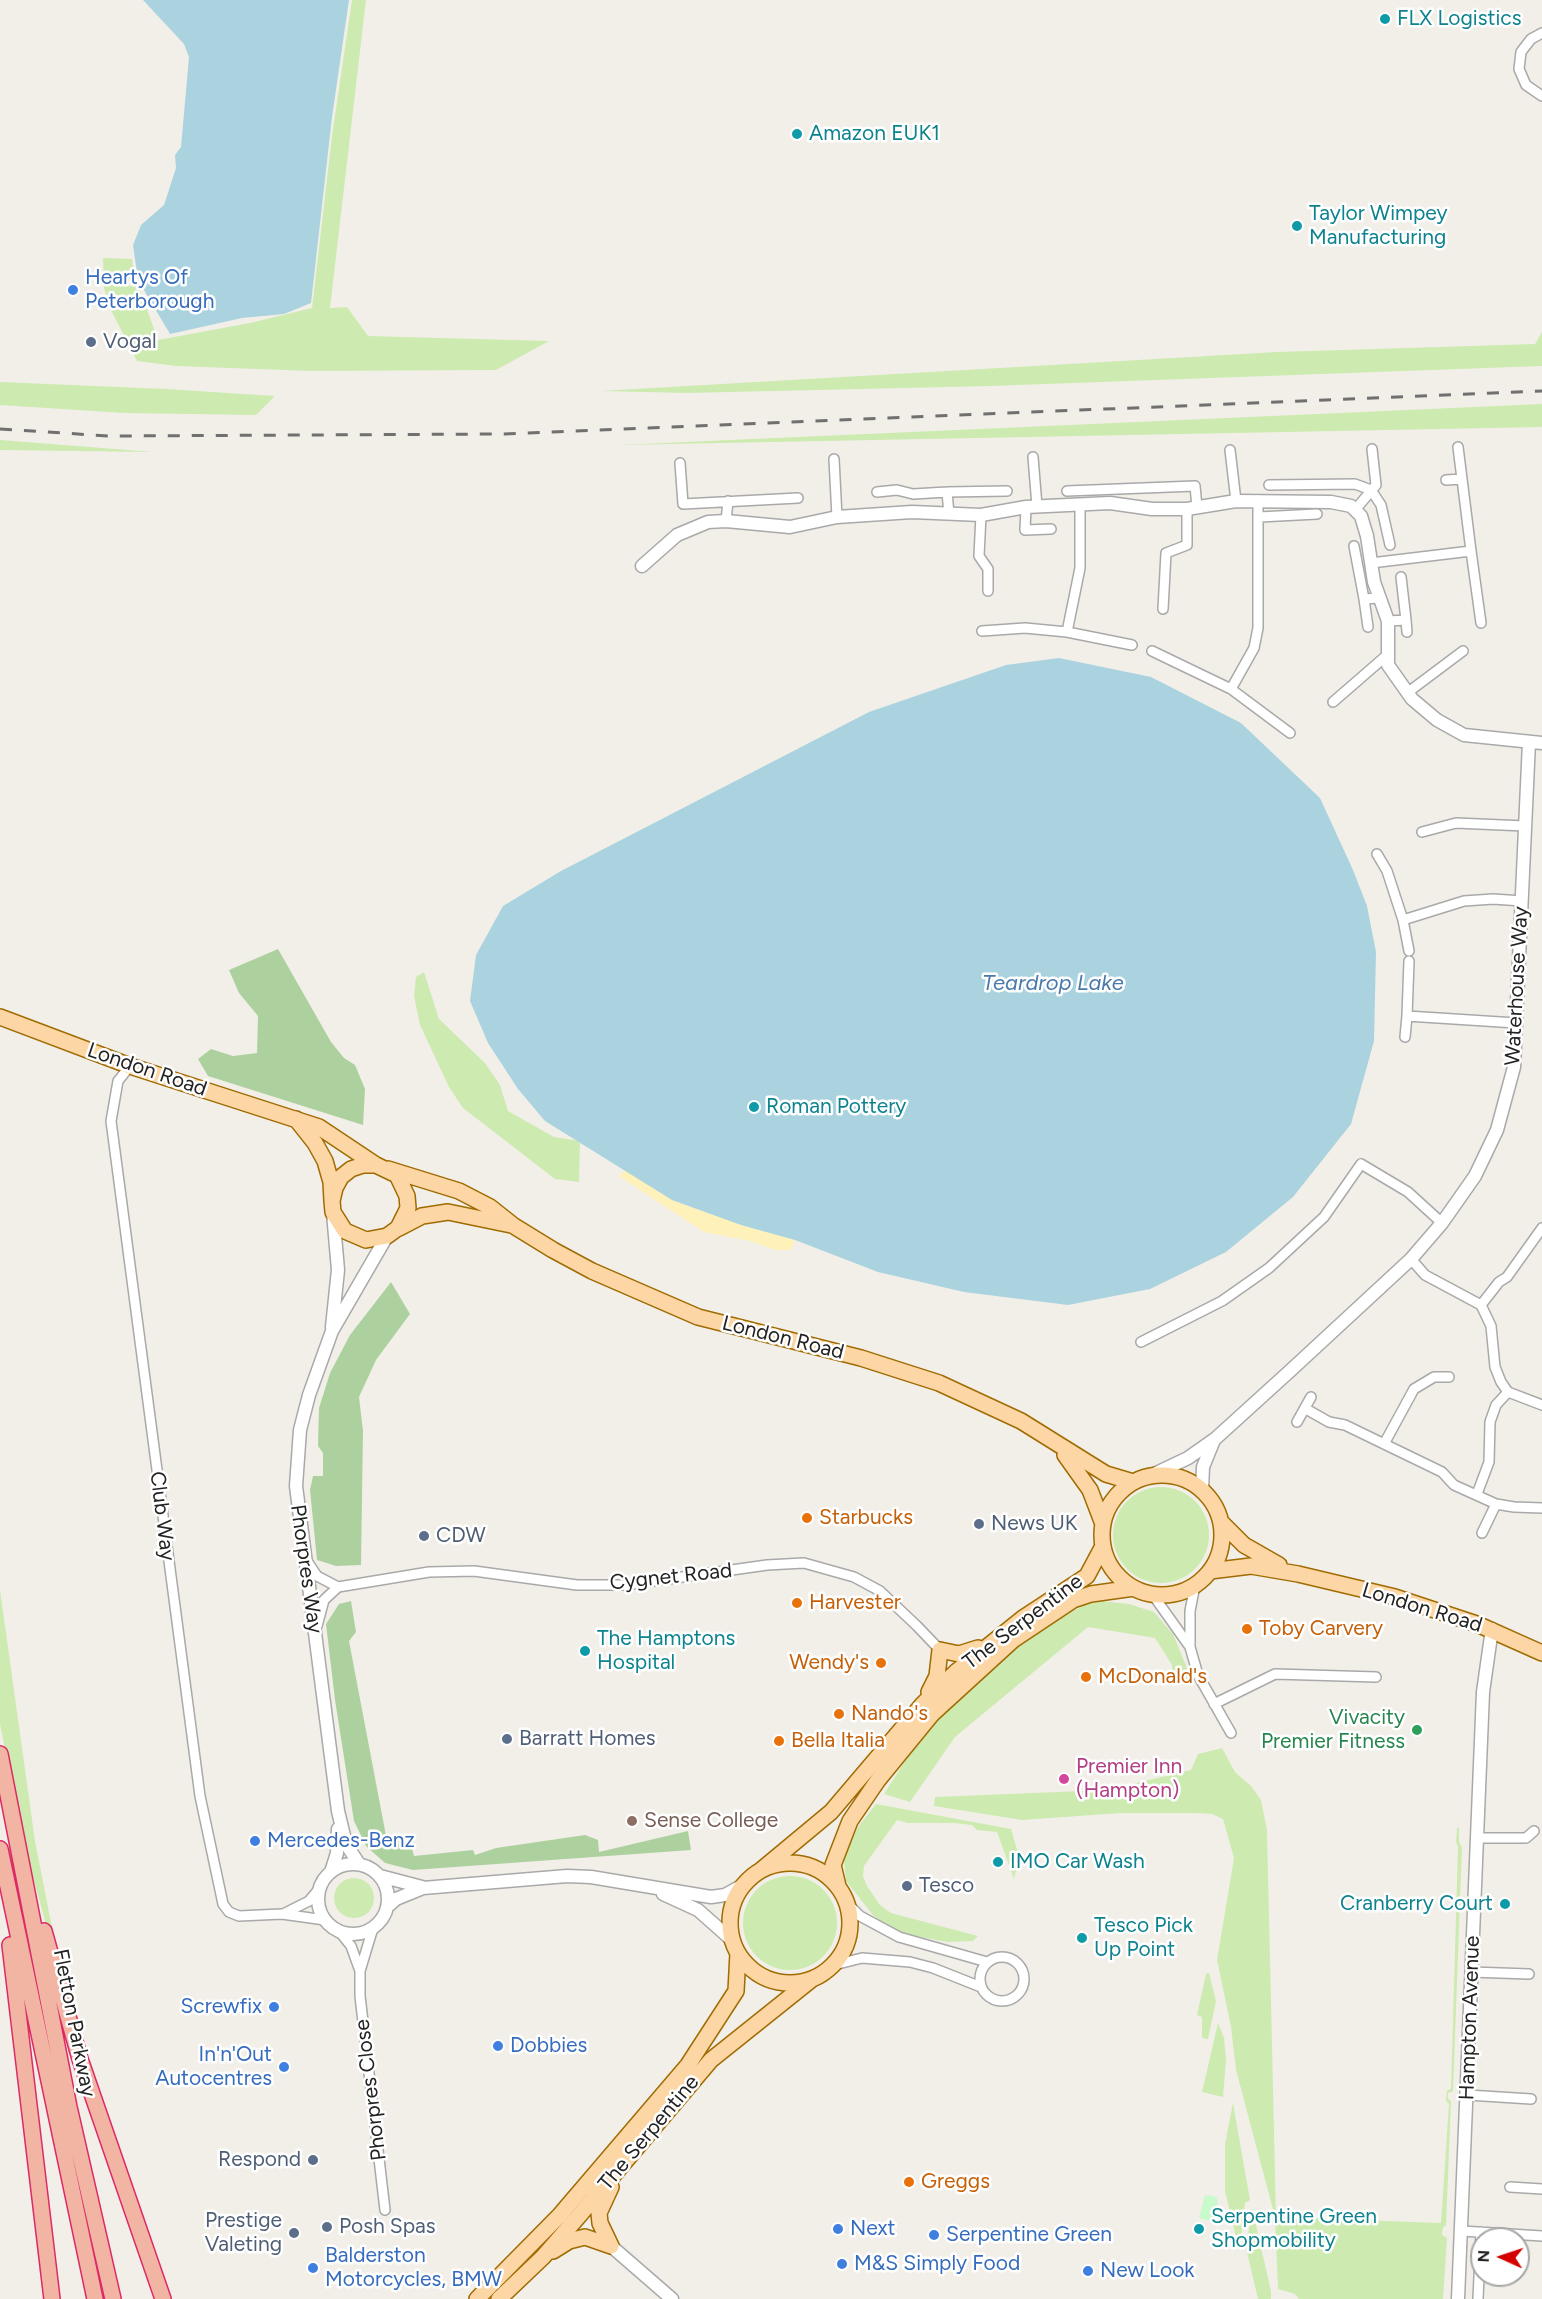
<!DOCTYPE html>
<html>
<head>
<meta charset="utf-8">
<style>
  body { margin:0 }
  #map { position:relative; width:1542px; height:2299px; overflow:hidden; background:#f2efe9; font-family:Figtree,sans-serif }
  canvas { display:block }
  .north { position:absolute; left:1470px; top:2227px; width:60px; height:60px; box-sizing:border-box; background:#fff; border:2px solid #a7a7a7; border-radius:50%; rotate:273deg; font-size:16px; font-weight:700; line-height:24px; text-align:center; color:#222 }
  .north::after { content:''; display:block; margin:auto; width:21px; height:27px; background:#d40000; clip-path:polygon(50% 0,100% 100%,50% 72%,0 100%) }
</style>
</head>
<body>
<div id="map">
<canvas width="1542" height="2299"></canvas>
<div class="north">N</div>
</div>
<script>
const ctx = document.querySelector('canvas').getContext('2d');
ctx.lineJoin = 'round';
function paint(path, color) { ctx.fillStyle = color; ctx.fill(path, 'evenodd'); }
const toPath = rows => new Path2D(rows.map(r => 'M' + r).join(''));
function strokePath(path, color, width, dash) { ctx.strokeStyle = color; ctx.lineWidth = width; ctx.lineCap = dash ? 'butt' : 'round'; ctx.setLineDash(dash || []); ctx.stroke(path); }
function drawText(font, color, halo, rows, align = 'center') {
  ctx.font = font + ' Figtree,sans-serif'; ctx.lineWidth = 5; ctx.setLineDash([]); ctx.textBaseline = 'middle'; ctx.strokeStyle = halo; ctx.fillStyle = color; for (const [text, x, y, turn = 0] of rows) {
    ctx.save(); ctx.translate(x, y); ctx.rotate((+turn || 0) * Math.PI / 180); ctx.textAlign = isNaN(turn) ? turn : align; if (halo) ctx.strokeText(text, 0, 0); ctx.fillText(text, 0, 0); ctx.restore();
  }
}
paint(toPath([
  [352,0,366,0,330,308,347,307,368,336,549,341,496,370,311,371,176,366,137,361,112,312,104,288,103,258,132,259,134,276,125,285,139,287,158,340,250,323,312,308,332,136],
  [1542,332,1542,366,991,386,687,393,600,391,1277,352,1535,344],
  [0,382,166,389,275,396,256,415,124,413,0,405],
  [1542,404,1542,427,618,445],
  [0,440,153,452,0,450],
  [424,972,439,1019,485,1063,500,1085,508,1111,554,1137,580,1141,579,1182,555,1179,463,1108,449,1087,420,1025,414,996,416,977],
  '1113 1535a48 48 0 1 1 96 0a48 48 0 1 1-96 0Z',
  [0,1590,35,1841,65,1994,25,1848,0,1724],
  [1101,1601,1129,1604,1154,1612,1173,1634,1194,1685,1173,1685,1172,1665,1155,1638,1088,1627,955,1737,910,1802,884,1794,912,1750,937,1720,993,1666,1050,1622,1085,1605],
  [1222,1748,1235,1772,1251,1786,1261,1800,1267,1830,1276,2217,1441,2223,1449,2104,1446,2101,1447,2091,1451,2089,1458,1847,1456,1842,1457,1828,1459,1828,1459,1842,1462,1847,1453,2091,1448,2093,1448,2099,1451,2101,1446,2226,1443,2227,1442,2235,1447,2238,1443,2299,1299,2299,1295,2294,1278,2289,1275,2217,1236,2070,1231,2027,1217,1960,1234,1858,1223,1819,1212,1814,1197,1813,1121,1813,1022,1820,934,1806,935,1797,1107,1790,1191,1770,1198,1754],
  [876,1804,1011,1829,1019,1856,1014,1879,997,1832,977,1830,972,1825,954,1823,908,1823,897,1820,864,1866,863,1876,867,1886,880,1905,891,1913,978,1936,973,1941,947,1942,895,1932,873,1915,846,1881,844,1861,849,1846,858,1827],
  '743 1923a47 47 0 1 1 94 0a47 47 0 1 1-94 0Z',
  '334 1898a20 20 0 1 1 40 0a20 20 0 1 1-40 0Z',
  [1209,1973,1216,2001,1208,2039,1202,2038,1202,2017,1197,2015,1206,1974],
  [1218,2023,1224,2038,1226,2060,1223,2097,1202,2092],
  [1233,2103,1250,2200,1245,2203,1240,2245,1238,2245,1225,2191,1225,2144],
  [1252,2208,1271,2291,1271,2299,1258,2299,1246,2248]
]), '#cdebb0');
paint(toPath([
  [278,949,331,1042,344,1058,355,1065,365,1089,363,1125,208,1076,198,1059,211,1049,233,1056,257,1053,258,1016,239,993,229,970],
  [391,1282,410,1314,376,1360,359,1397,363,1431,361,1565,336,1566,317,1560,310,1490,313,1476,323,1476,323,1453,318,1446,319,1408,330,1373,350,1335],
  [351,1601,356,1632,349,1641,387,1841,410,1841,414,1856,473,1850,475,1855,496,1848,585,1835,598,1840,599,1852,688,1831,691,1850,413,1870,385,1863,366,1846,354,1821,335,1700,326,1624,339,1604]
]), '#add19e');
paint(toPath([
  [626,1169,672,1200,741,1225,795,1240,791,1250,775,1250,750,1241,704,1232,619,1176]
]), '#fff1ba');
paint(toPath([
  [1205,2195,1217,2197,1219,2223,1199,2218]
]), '#c8facc');
paint(toPath([
  [143,0,349,0,332,117,311,303,284,314,242,318,170,334,138,280,133,245,141,225,164,205,176,168,175,155,181,147,189,57,184,44],
  [1059,658,1151,677,1241,723,1320,798,1353,870,1367,906,1376,952,1374,1041,1351,1124,1293,1197,1226,1252,1150,1289,1068,1305,964,1292,878,1272,795,1240,741,1225,672,1200,545,1121,518,1089,488,1043,470,1001,476,955,503,906,561,871,869,712,1006,665]
]), '#aad3df');
const minor = toPath([
  [1542,33,1531,39,1521,52,1519,69,1526,85,1542,96],
  [1458,447,1471,551],
  [1230,450,1236,501],
  [1033,457,1037,506],
  [834,459,837,517],
  [680,463,683,504,798,498],
  [1446,480,1462,479],
  [1269,485,1355,484,1371,490,1381,505,1390,545],
  [1067,491,1195,486,1197,507],
  [877,492,897,490,913,494,947,492],
  [1258,500,1258,628,1254,648,1231,689,1290,733],
  [1080,505,1080,568,1067,632,1132,645],
  [1026,507,1025,530,1051,529],
  [1355,510,1376,485,1372,449],
  [949,514,947,492,1007,491],
  [981,515,979,556,988,569,988,591],
  [1259,517,1317,514],
  [726,521,728,501],
  [1354,546,1364,599],
  [1371,563,1471,551,1481,623],
  [1163,609,1166,553,1187,545,1187,509],
  [1406,620,1407,632],
  [1388,621,1406,620,1401,577],
  [1368,627,1364,599,1379,598],
  [982,631,1025,628,1067,632],
  [1152,651,1231,689],
  [1407,693,1463,651],
  [1333,702,1386,656],
  [1422,832,1456,823,1525,826],
  [1377,854,1387,871,1403,920],
  [1409,951,1403,920,1464,901,1493,899,1522,901],
  [1407,1016,1409,961],
  [1405,1037,1407,1016,1516,1023],
  [130,1066,118,1081,111,1121,200,1796,223,1904,229,1912,239,1916,282,1914,325,1920],
  [1411,1259,1425,1275,1481,1305,1491,1326,1495,1367,1501,1382,1508,1392,1542,1405],
  [1481,1305,1499,1282,1507,1277,1542,1228],
  [1141,1342,1222,1301,1269,1268,1324,1217,1361,1164,1408,1192,1442,1223],
  [1306,1409,1329,1422,1345,1425,1442,1472,1454,1485,1496,1504,1514,1507,1542,1508],
  [1297,1422,1311,1397],
  [1384,1444,1414,1389,1434,1377,1449,1377],
  [1477,1494,1489,1462,1490,1422,1496,1405,1508,1392],
  [1482,1533,1496,1504],
  [307,1561,317,1576,338,1587],
  [1153,1595,1190,1647,1198,1675,1231,1733],
  [317,1626,324,1600,338,1587,429,1572,474,1571,577,1585,626,1585,767,1565,804,1563,854,1577,880,1591,917,1626,940,1650],
  [1190,1645,1190,1611,1195,1585],
  [1214,1704,1275,1674,1376,1677],
  [1477,1838,1526,1838,1534,1831],
  [847,1903,860,1916,899,1937,987,1962],
  [285,1913,309,1901,320,1888],
  [373,1928,360,1971,360,1996,385,2210],
  [339,1931,351,1946,360,1971],
  '980 1979a22 22 0 1 1 44 0a22 22 0 1 1-44 0Z',
  [834,1965,862,1958,910,1962,933,1968,981,1987],
  [1471,1972,1529,1974],
  [1468,2095,1531,2099],
  [1510,2187,1542,2189],
  [1462,2231,1542,2236],
  [1478,2299,1481,2232]
]);
const tertiary = toPath([
  [642,566,677,535,708,522,726,521,790,527,837,517,912,512,981,515,1026,507,1110,503,1152,509,1187,509,1236,501,1331,502,1351,506,1361,516,1367,536,1374,582,1388,621,1388,665,1412,699,1437,720,1464,735,1542,743],
  [332,1327,338,1270,333,1213],
  [1150,1476,1188,1458,1215,1439,1291,1370,1411,1259,1442,1223,1475,1176,1497,1130,1514,1067,1529,742],
  [1202,1490,1203,1467,1214,1440],
  '318 1899a35 35 0 1 1 70 0a35 35 0 1 1-70 0Z',
  [359,1864,346,1844,338,1811,296,1486,300,1430,309,1395,332,1331,387,1236],
  [331,1872,337,1853,338,1829],
  [380,1876,422,1887],
  [663,1894,698,1910,733,1941],
  [388,1906,396,1899,423,1888,567,1876,591,1877,711,1897,725,1895,743,1885],
  [611,2246,672,2299],
  [1458,2299,1483,1692,1492,1629]
]);
const primary = toPath([
  [0,1017,130,1066,319,1127,376,1165],
  [296,1119,315,1143,325,1161,331,1182,332,1201,333,1212,345,1231,366,1240,387,1236,398,1228,408,1208,407,1196,397,1175,376,1165,363,1165,351,1169,341,1177,335,1188,332,1201],
  [388,1169,459,1191,490,1207,514,1226,553,1250,592,1271,698,1317,861,1358,939,1383,1021,1421,1106,1474,1133,1482],
  [399,1228,422,1216,448,1212,511,1225],
  [1065,1455,1090,1490,1103,1524],
  '1102 1535a60 60 0 1 1 120 0a60 60 0 1 1-120 0Z',
  [1221,1522,1244,1545,1279,1565],
  [1210,1571,1251,1566,1298,1574,1395,1597,1477,1624,1542,1653],
  [929,1692,937,1676,940,1650,959,1654,978,1648],
  '730 1923a60 60 0 1 1 120 0a60 60 0 1 1-120 0Z',
  [760,1871,831,1812,922,1705,957,1671,1023,1618,1087,1576,1103,1546],
  [838,1886,833,1865,850,1821,878,1780,932,1714,1013,1640,1073,1600,1091,1594,1134,1588],
  [611,2246,600,2223,599,2213,611,2187],
  [553,2251,569,2241,585,2237,611,2246],
  [477,2299,559,2216,688,2065,736,1991,738,1953],
  [499,2299,543,2257,578,2217,711,2060,811,1980]
]);
const trunk = toPath([
  [0,1754,69,2107,113,2299],
  [0,1849,95,2299],
  [44,1931,80,2059,163,2299],
  [10,1945,52,2299]
]);
strokePath(minor, '#a9a9a9', 12);
strokePath(tertiary, '#a9a9a9', 15);
strokePath(primary, '#a06b00', 18);
strokePath(trunk, '#dc2a67', 18);
strokePath(minor, '#fff', 9);
strokePath(tertiary, '#fff', 12);
strokePath(primary, '#fcd6a4', 15);
strokePath(trunk, '#f2b4a3', 15);
strokePath(toPath([
  [0,429,109,436,501,434,1542,391]
]), '#707070', 3, [12, 12]);
for (const [x, y, r, color] of [
  [1385,19,6,"#0f9aa8"],
  [797,134,6,"#0f9aa8"],
  [1297,226,6,"#0f9aa8"],
  [73,290,6,"#3f7fe0"],
  [91,342,6,"#5c6f8a"],
  [754,1107,6,"#0f9aa8"],
  [807,1518,6,"#e8710a"],
  [979,1524,6,"#5c6f8a"],
  [424,1536,6,"#5c6f8a"],
  [797,1603,6,"#e8710a"],
  [1247,1629,6,"#e8710a"],
  [585,1651,6,"#0f9aa8"],
  [881,1663,6,"#e8710a"],
  [1086,1677,6,"#e8710a"],
  [839,1714,6,"#e8710a"],
  [1417,1730,6,"#2e9e5b"],
  [507,1739,6,"#5c6f8a"],
  [779,1741,6,"#e8710a"],
  [1064,1779,6,"#d1479c"],
  [632,1821,6,"#8d6e63"],
  [255,1841,6,"#3f7fe0"],
  [998,1862,6,"#0f9aa8"],
  [907,1886,6,"#5c6f8a"],
  [1505,1904,6,"#0f9aa8"],
  [1082,1938,6,"#0f9aa8"],
  [274,2007,6,"#3f7fe0"],
  [498,2046,6,"#3f7fe0"],
  [284,2067,6,"#3f7fe0"],
  [313,2160,6,"#5c6f8a"],
  [909,2182,6,"#e8710a"],
  [327,2227,6,"#5c6f8a"],
  [838,2229,6,"#3f7fe0"],
  [1199,2229,6,"#0f9aa8"],
  [294,2233,6,"#5c6f8a"],
  [934,2235,6,"#3f7fe0"],
  [842,2264,6,"#3f7fe0"],
  [313,2268,6,"#3f7fe0"],
  [1088,2271,6,"#3f7fe0"]
]) { const dot = new Path2D(); dot.arc(x, y, r, 0, 2 * Math.PI); ctx.fillStyle = color; ctx.fill(dot); strokePath(dot, '#fff', 2); }
drawText('21px', '#0d838f', '#fff', [
  ["FLX Logistics",1397,19],
  ["Amazon EUK1",809,134],
  ["Taylor Wimpey",1309,214],
  ["Manufacturing",1309,238],
  ["Roman Pottery",766,1107],
  ["The Hamptons",597,1639],
  ["Hospital",597,1663],
  ["IMO Car Wash",1010,1862],
  ["Cranberry Court",1493,1904,"right"],
  ["Tesco Pick",1094,1926],
  ["Up Point",1094,1950],
  ["Serpentine Green",1211,2217],
  ["Shopmobility",1211,2241]
], 'left');
drawText('21px', '#366cbe', '#fff', [
  ["Heartys Of",85,278],
  ["Peterborough",85,302],
  ["Mercedes-Benz",267,1841],
  ["Screwfix",262,2007,"right"],
  ["Dobbies",510,2046],
  ["In'n'Out",272,2055,"right"],
  ["Autocentres",272,2079,"right"],
  ["Next",850,2229],
  ["Serpentine Green",946,2235],
  ["Balderston",325,2256],
  ["Motorcycles, BMW",325,2280],
  ["M&S Simply Food",854,2264],
  ["New Look",1100,2271]
], 'left');
drawText('21px', '#4e5e75', '#fff', [
  ["Vogal",103,342],
  ["News UK",991,1524],
  ["CDW",436,1536],
  ["Barratt Homes",519,1739],
  ["Tesco",919,1886],
  ["Respond",301,2160,"right"],
  ["Prestige",282,2221,"right"],
  ["Valeting",282,2245,"right"],
  ["Posh Spas",339,2227]
], 'left');
drawText('21px', '#222', '#fff', [
  ["Waterhouse Way",1517,986,-87],
  ["London Road",147,1070,19],
  ["London Road",783,1338,14],
  ["Club Way",162,1516,83],
  ["Phorpres Way",306,1569,82],
  ["Cygnet Road",671,1577,-6],
  ["London Road",1422,1608,17],
  ["The Serpentine",1023,1622,-37],
  ["Hampton Avenue",1470,2018,-88],
  ["Fletton Parkway",74,2023,79],
  ["Phorpres Close",371,2090,-97],
  ["The Serpentine",649,2133,-50]
]);
drawText('21px', '#c56008', '#fff', [
  ["Starbucks",819,1518],
  ["Harvester",809,1603],
  ["Toby Carvery",1259,1629],
  ["Wendy's",869,1663,"right"],
  ["McDonald's",1098,1677],
  ["Nando's",851,1714],
  ["Bella Italia",791,1741],
  ["Greggs",921,2182]
], 'left');
drawText('21px', '#27864d', '#fff', [
  ["Vivacity",1405,1718],
  ["Premier Fitness",1405,1742]
], 'right');
drawText('21px', '#b23c85', '#fff', [
  ["Premier Inn",1076,1767],
  ["(Hampton)",1076,1791]
], 'left');
drawText('21px', '#785e54', '#fff', [
  ["Sense College",644,1821]
], 'left');
drawText('italic 22px', '#4a7aab', '#fff', [
  ["Teardrop Lake",1053,984]
]);
</script>
</body>
</html>
